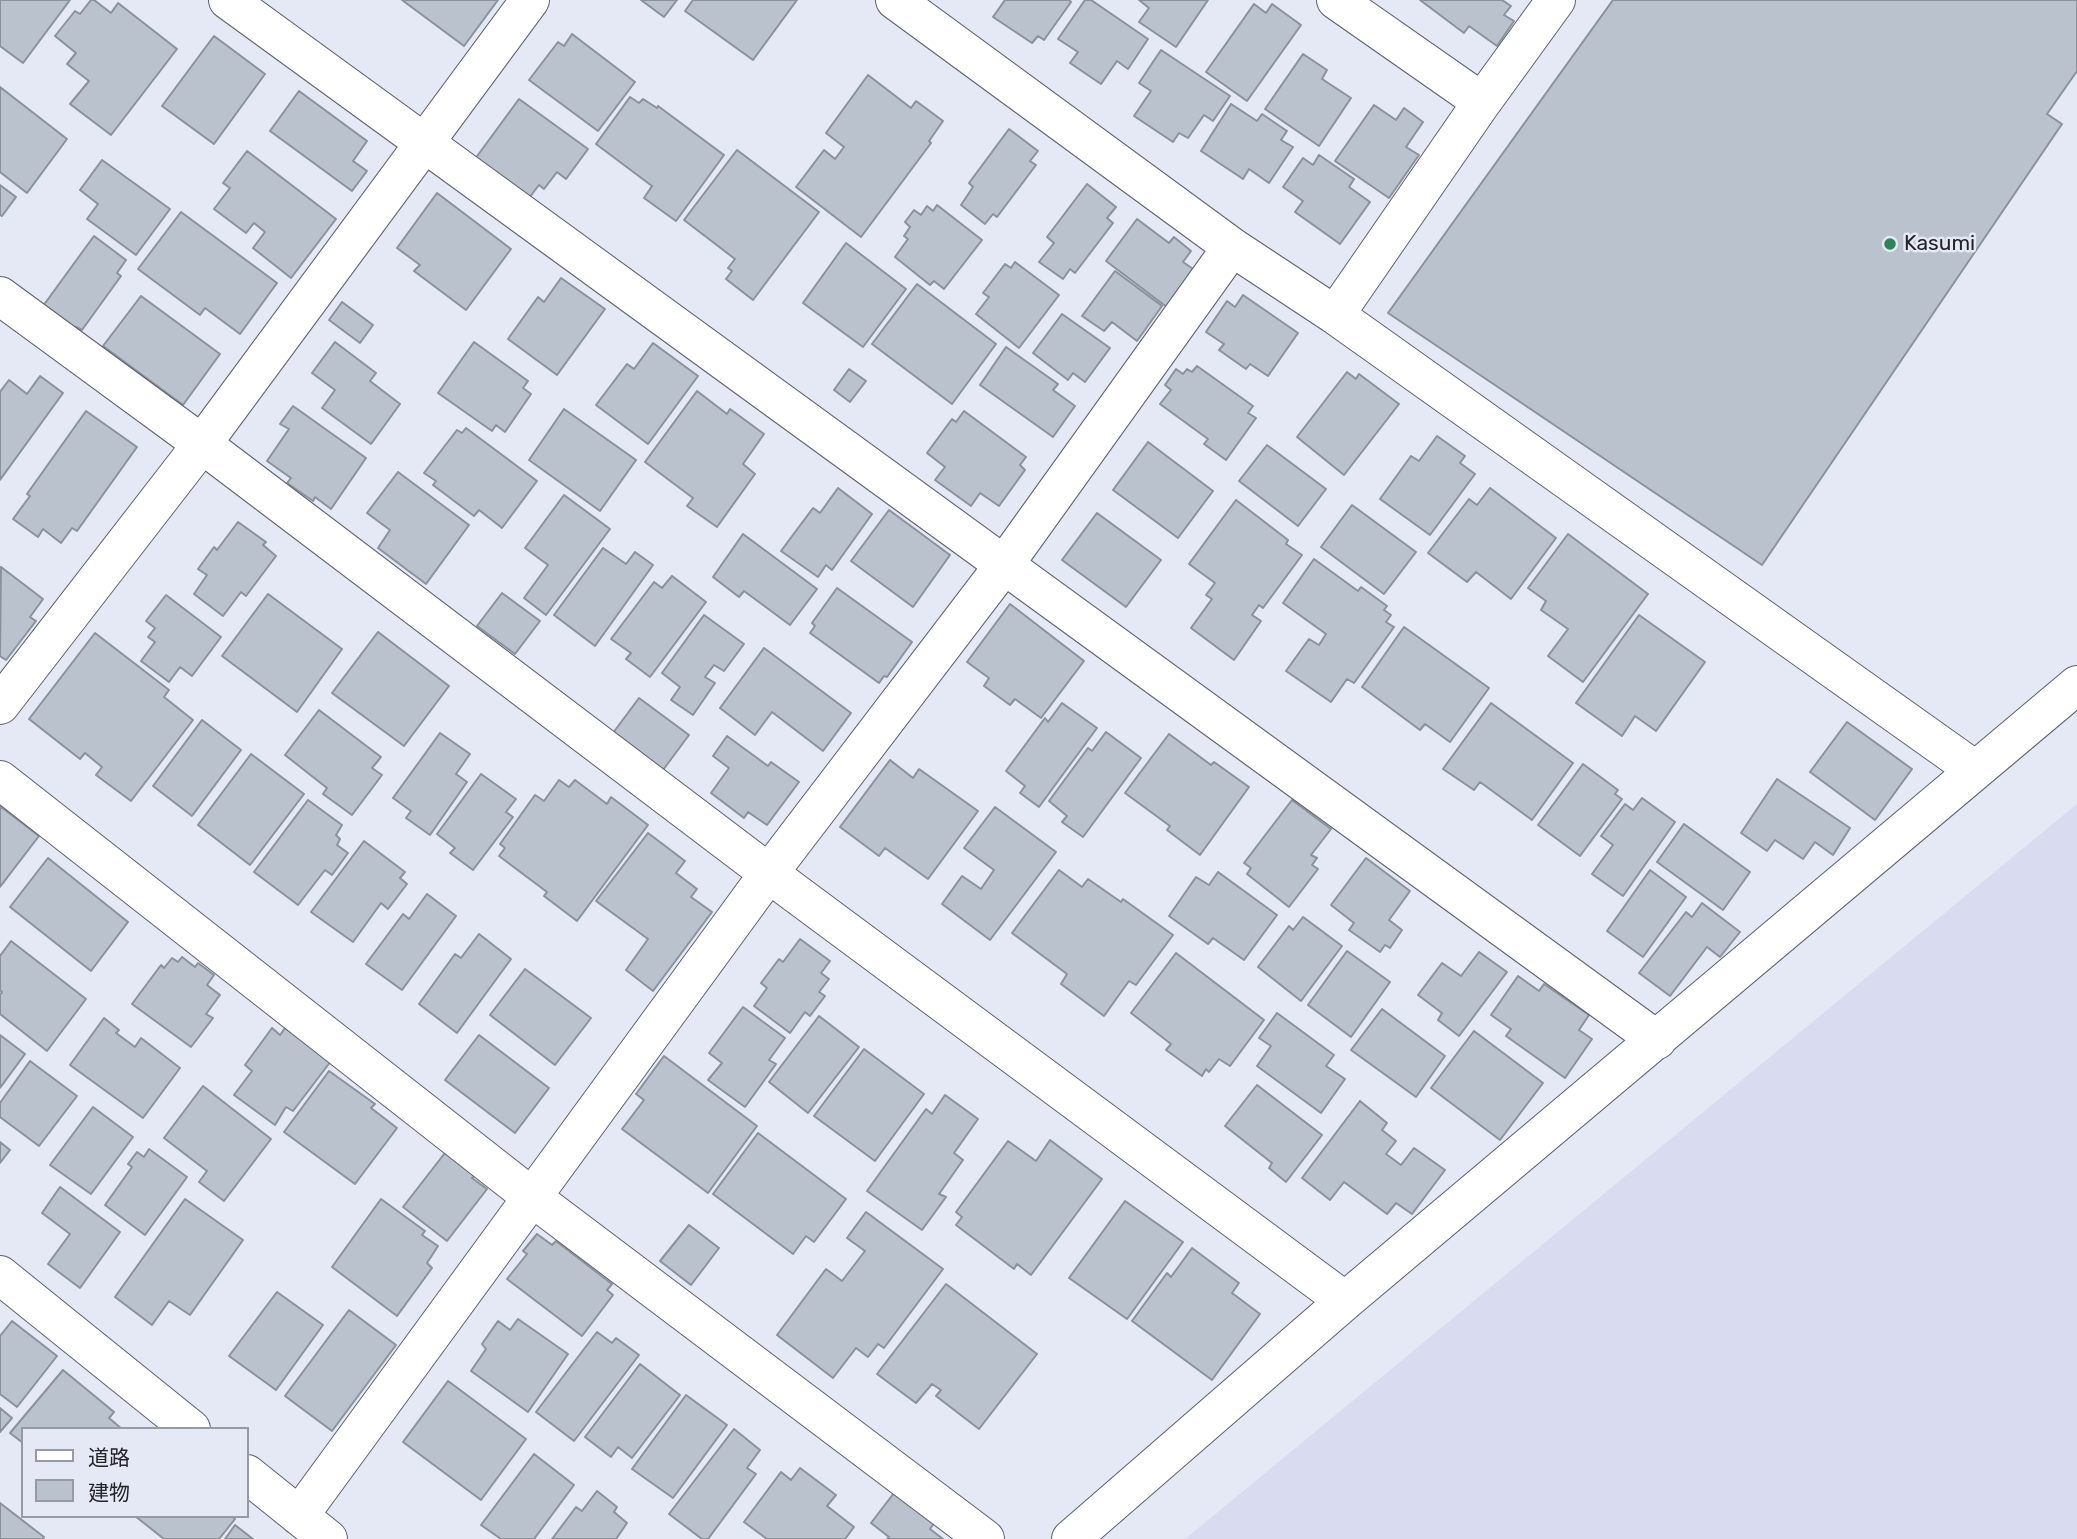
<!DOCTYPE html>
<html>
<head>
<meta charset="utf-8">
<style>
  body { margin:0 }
  #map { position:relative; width:2077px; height:1539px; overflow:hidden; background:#e5e8f5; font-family:Rubik,"Noto Sans JP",sans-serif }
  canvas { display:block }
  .legend { position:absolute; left:21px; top:1427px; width:228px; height:91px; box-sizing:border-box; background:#e5e8f5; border:2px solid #979aa3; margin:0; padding:9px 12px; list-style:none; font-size:21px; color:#232428 }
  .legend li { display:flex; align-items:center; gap:14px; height:35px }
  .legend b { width:35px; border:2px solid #979aa3 }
</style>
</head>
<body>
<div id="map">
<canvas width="2077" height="1539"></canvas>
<ul class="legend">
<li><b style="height:9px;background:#fff"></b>道路</li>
<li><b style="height:19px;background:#bac3cd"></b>建物</li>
</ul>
</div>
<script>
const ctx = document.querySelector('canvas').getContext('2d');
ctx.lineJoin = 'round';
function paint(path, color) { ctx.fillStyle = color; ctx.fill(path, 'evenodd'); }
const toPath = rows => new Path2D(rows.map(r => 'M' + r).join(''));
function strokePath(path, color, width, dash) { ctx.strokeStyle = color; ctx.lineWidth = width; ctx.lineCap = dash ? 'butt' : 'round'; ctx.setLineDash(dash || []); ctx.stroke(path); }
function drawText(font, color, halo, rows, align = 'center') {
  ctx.font = font + ' Rubik,sans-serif'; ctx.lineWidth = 5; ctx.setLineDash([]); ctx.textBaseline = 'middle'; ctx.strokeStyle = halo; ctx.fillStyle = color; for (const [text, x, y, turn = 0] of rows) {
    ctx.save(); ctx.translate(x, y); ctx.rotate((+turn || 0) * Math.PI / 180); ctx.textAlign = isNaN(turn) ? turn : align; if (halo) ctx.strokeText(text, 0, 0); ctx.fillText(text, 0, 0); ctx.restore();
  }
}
paint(toPath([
  [2077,804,2077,1539,1185,1539]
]), '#d9dcf1');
const building = toPath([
  [0,0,70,0,23,63,0,46,0,0],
  [91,0,94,0,111,13,118,3,177,49,111,135,70,104,89,81,67,64,76,53,55,36,75,11,80,14,91,0],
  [402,0,498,0,464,46,402,0],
  [641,0,677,0,664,17,641,0],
  [693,0,797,0,753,60,685,11,693,0],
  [1005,0,1069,0,1071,2,1044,40,1038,36,1032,43,993,17,1005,0],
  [1085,0,1091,0,1148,39,1128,69,1117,61,1101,84,1070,63,1078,52,1058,39,1085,0],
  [1139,0,1208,0,1176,47,1139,22,1149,8,1139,0],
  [1420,0,1502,0,1511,6,1504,15,1514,21,1497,46,1469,26,1464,33,1420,0],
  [1613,0,2077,0,2077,71,2047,114,2062,124,1762,565,1388,313,1613,0],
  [1254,4,1266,13,1272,4,1301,25,1247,101,1206,72,1254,4],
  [572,34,635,82,598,131,529,80,558,42,564,46,572,34],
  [214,36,265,74,214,144,162,106,214,36],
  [1161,50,1230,96,1213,121,1204,115,1188,138,1179,133,1173,142,1134,116,1151,91,1139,83,1161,50],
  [1303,54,1327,70,1322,79,1351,98,1319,146,1265,109,1303,54],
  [868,75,911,108,916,101,943,121,929,141,931,143,861,237,796,187,824,150,835,159,844,147,826,133,868,75],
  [0,87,67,139,27,193,0,172,0,87],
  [299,91,367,141,353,161,367,171,352,191,270,131,299,91],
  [630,97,639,103,643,99,657,108,658,106,724,155,676,221,644,198,652,186,596,144,630,97],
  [519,99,588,149,566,179,557,172,544,189,539,185,529,198,475,159,519,99],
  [1231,104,1257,121,1262,114,1287,131,1281,140,1293,147,1269,183,1249,169,1243,179,1201,151,1231,104],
  [1374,105,1396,120,1404,108,1423,122,1406,147,1419,155,1389,198,1335,161,1374,105],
  [1009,129,1038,151,1030,161,1036,165,997,217,993,214,985,224,961,205,973,187,969,183,1009,129],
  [737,150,819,212,753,300,726,279,732,271,728,268,735,259,684,220,737,150],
  [247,151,336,219,291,278,253,248,265,232,254,223,246,233,214,209,230,188,223,183,247,151],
  [1319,155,1354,179,1349,187,1370,202,1340,244,1295,212,1303,201,1283,187,1303,158,1313,165,1319,155],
  [102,160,170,209,136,255,87,219,98,204,80,190,102,160],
  [1087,184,1116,207,1107,218,1113,223,1075,273,1070,269,1063,279,1039,262,1054,243,1047,237,1087,184],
  [0,185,16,197,2,216,0,215,0,185],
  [437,193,511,249,466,310,414,271,420,265,397,248,437,193],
  [937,205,982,240,944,289,934,281,930,285,895,257,908,239,904,236,910,227,905,222,914,210,921,215,927,206,933,211,937,205],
  [181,212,277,283,240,334,205,308,200,315,138,269,181,212],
  [1137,219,1169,243,1174,237,1191,251,1183,262,1196,271,1168,308,1106,261,1137,219],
  [94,236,126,260,117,273,121,276,82,330,76,327,74,330,43,306,94,236],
  [846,243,906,289,863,347,803,303,846,243],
  [1015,262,1059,295,1019,348,976,314,989,297,983,293,1005,264,1011,268,1015,262],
  [1115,271,1162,306,1137,341,1112,322,1104,331,1082,316,1115,271],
  [561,278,605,309,557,375,508,339,538,297,544,302,561,278],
  [917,284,996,344,952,404,872,344,917,284],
  [1243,295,1298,333,1268,376,1250,364,1246,369,1219,350,1224,344,1206,332,1227,301,1235,307,1243,295],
  [141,296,220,354,183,405,103,346,141,296],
  [342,302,373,325,360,343,329,320,342,302],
  [1062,314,1110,348,1085,382,1073,373,1068,380,1033,353,1062,314],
  [335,342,376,373,370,381,400,404,371,444,322,408,335,390,312,373,335,342],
  [474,342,528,381,523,388,531,394,505,432,496,425,492,431,438,393,474,342],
  [653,343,698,376,648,444,596,405,627,364,634,369,653,343],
  [1006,347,1058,384,1053,390,1075,406,1053,437,980,385,1006,347],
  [1197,366,1253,406,1248,413,1256,418,1226,460,1204,444,1208,439,1160,404,1171,390,1165,385,1176,369,1183,374,1187,369,1192,372,1197,366],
  [849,369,866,381,850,402,834,390,849,369],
  [1347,372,1356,379,1359,374,1399,404,1344,475,1297,437,1347,372],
  [40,376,63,393,0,480,0,392,9,380,27,394,40,376],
  [697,391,727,414,730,409,764,434,743,464,755,474,717,527,687,506,693,498,645,462,697,391],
  [293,406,366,458,331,509,315,497,313,501,287,483,291,478,267,461,289,429,280,424,293,406],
  [564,409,636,460,600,511,529,460,564,409],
  [86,411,137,447,77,531,72,528,61,543,43,529,38,537,13,519,30,496,27,494,86,411],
  [964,411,1026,457,1020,465,1025,470,999,506,980,493,971,506,935,480,945,467,927,453,952,419,956,422,964,411],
  [466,428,537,481,502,528,479,510,474,516,433,485,436,481,424,473,457,430,462,433,466,428],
  [1437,436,1465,456,1460,463,1475,474,1430,535,1380,499,1411,456,1419,461,1437,436],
  [1148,442,1213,491,1178,538,1113,490,1148,442],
  [1267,445,1326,489,1298,526,1239,481,1267,445],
  [398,472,469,525,426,584,378,548,390,530,367,513,398,472],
  [838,488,872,514,832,570,826,565,818,577,781,551,813,508,820,513,838,488],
  [1490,488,1556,538,1511,599,1476,572,1467,582,1428,553,1469,499,1477,505,1490,488],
  [564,495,610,529,546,615,524,598,548,565,525,548,564,495],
  [1236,500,1288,540,1286,544,1302,555,1263,608,1259,605,1252,615,1261,621,1234,660,1191,628,1212,599,1206,595,1215,583,1189,564,1236,500],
  [1352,505,1416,552,1384,594,1321,547,1352,505],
  [889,510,950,555,913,607,851,561,889,510],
  [1097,513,1161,560,1126,607,1062,560,1097,513],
  [238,522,266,542,263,545,276,556,246,596,241,592,223,616,194,594,207,575,198,569,214,547,217,550,238,522],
  [743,534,817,589,790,625,744,591,739,597,713,577,743,534],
  [1568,534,1648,594,1583,682,1548,656,1568,629,1541,610,1546,601,1528,588,1568,534],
  [603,548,626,564,635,552,653,565,595,646,554,615,603,548],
  [1314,559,1358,591,1361,587,1387,606,1384,610,1391,615,1386,622,1394,627,1354,683,1347,679,1331,702,1286,671,1309,639,1319,645,1326,634,1283,603,1314,559],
  [1,567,43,599,30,617,36,621,6,660,0,656,1,567],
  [672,576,706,602,650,677,626,659,631,653,611,639,654,582,662,588,672,576],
  [837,588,912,642,887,677,884,676,879,683,810,633,815,626,812,623,837,588],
  [502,593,540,621,515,654,477,626,502,593],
  [268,594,342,649,297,712,222,656,268,594],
  [166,595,221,637,192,676,180,667,169,682,141,661,155,642,148,637,155,628,146,621,166,595],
  [1010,604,1084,661,1041,718,1015,699,1010,705,984,686,989,678,967,662,1010,604],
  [704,615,744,644,724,671,714,665,705,677,715,683,693,715,671,700,680,687,662,673,704,615],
  [1639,615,1705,662,1656,731,1635,716,1622,736,1576,703,1639,615],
  [1404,627,1489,688,1450,742,1425,724,1420,730,1362,687,1404,627],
  [378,632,449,686,404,746,332,693,378,632],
  [95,633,169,690,164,697,193,720,131,801,96,775,102,767,85,753,80,759,29,719,95,633],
  [764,648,851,713,823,751,772,712,755,735,720,708,764,648],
  [639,698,689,735,663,770,613,733,639,698],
  [1062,703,1097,728,1039,807,1020,793,1025,786,1006,771,1045,718,1048,722,1062,703],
  [1491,703,1573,763,1532,820,1480,782,1474,790,1443,769,1491,703],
  [319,710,381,757,372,768,382,775,352,815,323,794,327,788,285,755,319,710],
  [202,720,241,750,192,816,153,786,202,720],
  [1847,722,1912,769,1875,820,1810,772,1847,722],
  [1106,732,1141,758,1083,837,1062,822,1067,816,1049,801,1088,748,1092,751,1106,732],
  [440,733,470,754,456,774,467,782,430,835,406,818,411,811,393,798,440,733],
  [1169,734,1211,765,1214,762,1249,787,1200,855,1167,830,1170,826,1125,793,1169,734],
  [727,736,768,766,771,762,799,782,767,825,748,812,744,818,711,793,729,768,713,756,727,736],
  [251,754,304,794,250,865,198,825,251,754],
  [890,760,913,778,919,769,978,811,928,879,885,848,879,856,840,827,890,760],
  [1583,764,1618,790,1615,794,1622,799,1580,856,1538,825,1583,764],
  [481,774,516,799,506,812,513,817,473,870,450,853,455,848,437,834,481,774],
  [1777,779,1850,828,1833,855,1815,842,1803,859,1775,840,1767,851,1741,833,1777,779],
  [559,780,569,787,575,780,607,804,611,797,648,825,577,921,544,896,547,892,499,856,505,848,500,844,535,795,544,801,559,780],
  [1642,798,1675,822,1623,896,1592,874,1613,845,1601,836,1625,804,1633,810,1642,798],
  [308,800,342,825,336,835,340,839,337,845,348,853,332,875,325,870,298,905,254,872,308,800],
  [1292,800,1331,829,1311,855,1317,858,1312,865,1318,869,1289,907,1247,874,1251,868,1244,863,1292,800],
  [0,806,39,836,0,887,0,806],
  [995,807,1056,852,990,940,942,904,962,876,981,889,994,870,964,848,995,807],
  [1684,824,1750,872,1723,910,1657,862,1684,824],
  [648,833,685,861,676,873,697,889,691,897,712,912,653,991,626,970,648,939,596,901,648,833],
  [364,841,405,872,400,878,407,884,388,909,381,903,353,942,311,912,364,841],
  [48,858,128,922,91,971,10,907,48,858],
  [1366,858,1410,891,1389,920,1402,930,1390,948,1385,945,1380,952,1349,930,1354,923,1331,905,1366,858],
  [1059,870,1082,887,1088,879,1121,902,1123,899,1173,935,1136,985,1129,981,1104,1016,1061,984,1067,974,1012,933,1059,870],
  [1650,870,1686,897,1643,957,1607,931,1650,870],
  [1218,872,1277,915,1244,960,1213,938,1208,944,1169,916,1196,877,1209,885,1218,872],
  [427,894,456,916,402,990,366,964,403,914,409,919,427,894],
  [1702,903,1740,932,1720,957,1707,947,1670,996,1639,973,1686,912,1692,917,1702,903],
  [1303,917,1342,946,1301,1001,1258,967,1289,926,1293,930,1303,917],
  [479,934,511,959,457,1033,419,1004,455,954,461,958,479,934],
  [800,939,830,961,821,973,829,979,819,992,825,996,810,1016,805,1012,790,1033,754,1006,767,988,761,983,779,959,783,962,800,939],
  [11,941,86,999,47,1051,0,1014,0,995,2,992,0,990,0,956,11,941],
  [1347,951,1390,982,1351,1037,1308,1005,1347,951],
  [1479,952,1507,972,1459,1036,1438,1020,1442,1013,1418,995,1442,963,1461,976,1479,952],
  [1176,953,1264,1020,1230,1066,1219,1059,1209,1072,1206,1069,1202,1076,1166,1050,1171,1044,1131,1013,1176,953],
  [182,957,195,967,198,963,214,975,207,985,220,995,206,1014,213,1018,191,1047,132,1004,161,965,164,968,172,958,178,962,182,957],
  [525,969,591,1018,555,1065,490,1015,525,969],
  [1518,976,1539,991,1544,984,1589,1015,1579,1030,1592,1039,1565,1078,1506,1036,1511,1029,1491,1015,1518,976],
  [743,1007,785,1038,769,1060,776,1064,745,1107,708,1080,722,1063,709,1053,743,1007],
  [1382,1009,1445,1056,1416,1097,1351,1050,1382,1009],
  [1277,1013,1334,1055,1326,1066,1345,1079,1321,1113,1257,1066,1271,1046,1259,1038,1277,1013],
  [819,1016,859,1047,808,1113,769,1082,819,1016],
  [104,1018,119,1030,116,1033,135,1047,141,1038,180,1068,143,1118,70,1065,104,1018],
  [272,1028,280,1035,285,1028,331,1061,293,1111,286,1107,275,1125,234,1095,252,1071,245,1065,272,1028],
  [1474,1031,1543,1083,1500,1140,1431,1088,1474,1031],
  [0,1035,25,1054,0,1088,0,1035],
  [479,1035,549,1088,515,1133,445,1080,479,1035],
  [864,1049,924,1094,875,1161,814,1116,864,1049],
  [664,1056,757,1126,708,1193,622,1129,644,1100,636,1094,664,1056],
  [30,1061,77,1096,39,1146,0,1117,0,1103,30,1061],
  [329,1071,375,1104,371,1108,397,1128,355,1184,284,1132,329,1071],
  [1257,1085,1322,1135,1286,1182,1269,1168,1272,1163,1225,1126,1257,1085],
  [203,1086,271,1139,224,1201,199,1182,207,1171,164,1138,203,1086],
  [945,1095,978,1119,954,1153,963,1160,939,1194,946,1197,922,1230,867,1191,926,1109,932,1114,945,1095],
  [1360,1101,1387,1123,1382,1130,1396,1141,1386,1154,1401,1165,1414,1148,1445,1170,1412,1214,1396,1203,1387,1214,1344,1182,1330,1200,1302,1178,1360,1101],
  [93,1107,133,1137,91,1194,50,1165,93,1107],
  [758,1133,846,1199,814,1242,806,1236,793,1254,713,1194,758,1133],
  [1050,1140,1102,1179,1031,1275,1017,1264,1014,1269,956,1225,962,1217,956,1212,1008,1141,1036,1161,1050,1140],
  [0,1142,10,1150,0,1163,0,1142],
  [149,1149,187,1177,145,1235,105,1205,132,1167,128,1164,137,1152,144,1157,149,1149],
  [448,1149,478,1173,472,1178,487,1189,447,1241,403,1207,448,1149],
  [60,1187,120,1232,80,1288,48,1264,70,1234,42,1213,60,1187],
  [185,1199,243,1240,190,1315,169,1301,152,1325,115,1297,185,1199],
  [381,1199,425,1231,422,1235,438,1246,427,1263,432,1268,397,1316,332,1267,381,1199],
  [1125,1201,1183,1242,1127,1319,1069,1278,1125,1201],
  [866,1212,943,1269,884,1348,878,1344,868,1357,856,1348,833,1378,777,1335,826,1269,842,1281,865,1251,847,1238,866,1212],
  [689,1225,719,1248,691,1285,660,1261,689,1225],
  [537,1234,552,1245,556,1241,612,1284,607,1290,613,1295,582,1336,507,1279,527,1254,523,1251,537,1234],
  [1192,1248,1239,1283,1232,1293,1260,1314,1212,1380,1132,1321,1167,1273,1171,1277,1192,1248],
  [946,1284,1037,1354,979,1429,936,1396,941,1390,932,1384,916,1403,877,1374,946,1284],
  [277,1292,323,1325,276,1390,229,1356,277,1292],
  [349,1310,396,1345,332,1431,285,1396,349,1310],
  [518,1319,568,1354,528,1412,471,1371,486,1349,482,1344,498,1321,510,1330,518,1319],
  [12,1321,57,1356,17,1407,0,1394,0,1336,12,1321],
  [597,1332,612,1343,616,1338,639,1355,574,1441,536,1412,597,1332],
  [640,1364,680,1395,632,1458,618,1447,611,1457,585,1437,640,1364],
  [63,1370,114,1412,109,1418,122,1429,23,1429,23,1443,10,1433,63,1370],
  [448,1381,526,1439,481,1500,403,1442,448,1381],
  [686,1395,727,1425,673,1498,632,1469,686,1395],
  [0,1408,12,1418,0,1432,0,1408],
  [734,1429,760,1450,747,1468,756,1474,708,1539,702,1539,669,1514,734,1429],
  [534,1454,574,1485,534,1539,501,1539,481,1525,534,1454],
  [800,1468,836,1495,827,1506,854,1527,845,1539,767,1539,744,1522,781,1472,791,1480,800,1468],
  [597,1491,617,1507,614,1512,627,1523,616,1539,552,1539,576,1507,582,1511,597,1491],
  [894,1493,934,1523,930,1529,943,1539,887,1539,889,1537,871,1523,894,1493],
  [0,1503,44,1537,43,1539,0,1539,0,1503],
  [135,1516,232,1516,235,1519,219,1539,164,1539,135,1516],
  [235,1525,253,1539,225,1539,235,1525]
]);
paint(building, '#bac3cd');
strokePath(building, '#8a929c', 2);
const minor = toPath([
  [228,0,1657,1040],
  [895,0,1232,247,1335,315,1975,770],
  [1336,0,1482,102],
  [0,296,202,444,791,890,1345,1301],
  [1335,315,1482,102,1556,0],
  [0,705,202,444,530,0],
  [0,780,533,1198,985,1539],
  [0,1275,191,1429],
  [247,1474,328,1539],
  [299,1516,769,873,1004,565,1232,247],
  [1071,1539,1345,1301,2077,685]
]);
strokePath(minor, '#5e606b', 40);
strokePath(minor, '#fff', 38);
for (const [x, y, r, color] of [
  [1890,244,7,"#2c8458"]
]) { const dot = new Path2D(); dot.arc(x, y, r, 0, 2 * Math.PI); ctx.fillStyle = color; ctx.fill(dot); strokePath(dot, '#e5e8f5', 2.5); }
drawText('21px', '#232428', '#e5e8f5', [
  ["Kasumi",1904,244]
], 'left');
</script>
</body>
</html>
